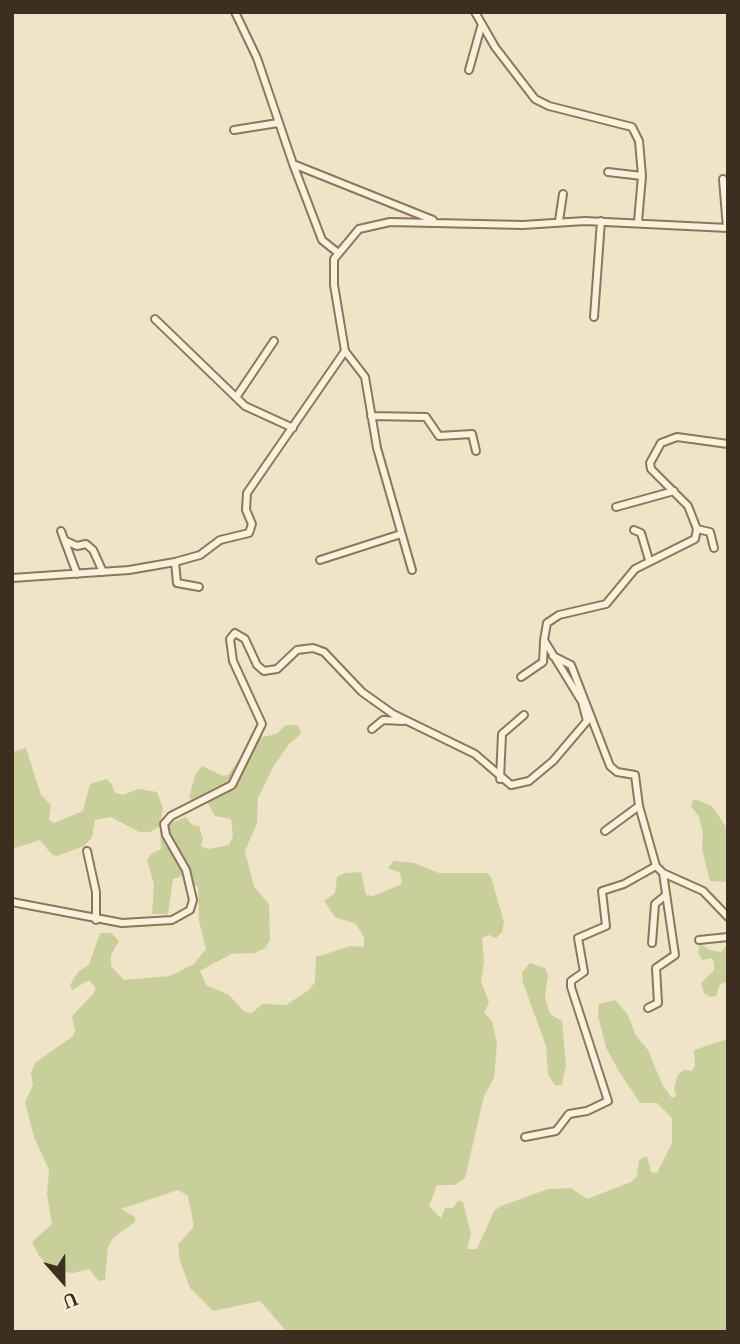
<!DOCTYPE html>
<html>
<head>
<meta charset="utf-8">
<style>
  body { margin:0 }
  #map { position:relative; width:740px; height:1344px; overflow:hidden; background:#f0e4c8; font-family:"PT Serif",serif }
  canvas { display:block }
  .frame { position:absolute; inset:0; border:14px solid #3d2e20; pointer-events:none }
  .north { position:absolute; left:28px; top:1246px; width:70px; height:70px; -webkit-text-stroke:5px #f7eed8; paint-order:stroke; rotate:159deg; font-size:19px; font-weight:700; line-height:28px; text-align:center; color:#3d2e20 }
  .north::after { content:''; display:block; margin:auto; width:24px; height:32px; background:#3d2e20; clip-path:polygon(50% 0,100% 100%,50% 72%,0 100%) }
</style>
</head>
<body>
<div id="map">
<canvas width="740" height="1344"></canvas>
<div class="frame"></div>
<div class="north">U</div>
</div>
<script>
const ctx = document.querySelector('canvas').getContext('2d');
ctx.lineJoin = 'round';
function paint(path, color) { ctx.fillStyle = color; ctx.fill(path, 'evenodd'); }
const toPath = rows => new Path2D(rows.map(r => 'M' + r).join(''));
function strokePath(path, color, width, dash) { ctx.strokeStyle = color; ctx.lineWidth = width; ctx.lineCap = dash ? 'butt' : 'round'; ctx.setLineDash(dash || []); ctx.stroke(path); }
paint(toPath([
  [286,725,298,725,301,734,289,744,273,767,258,798,257,823,245,851,254,887,269,904,270,940,265,948,255,953,231,954,200,971,206,985,229,995,245,1012,252,1013,262,1004,286,1005,309,990,315,982,316,957,351,946,364,947,364,938,356,924,335,917,324,901,335,893,337,877,345,873,361,872,366,895,373,896,402,884,400,873,388,868,394,861,414,863,439,873,487,873,491,877,504,922,502,932,496,938,489,935,482,938,484,961,481,982,489,1002,484,1013,492,1021,497,1044,494,1078,484,1096,465,1178,455,1185,437,1185,429,1206,441,1218,445,1208,453,1208,458,1201,463,1202,471,1234,467,1249,477,1249,494,1211,501,1206,548,1189,571,1188,587,1199,631,1182,637,1176,639,1160,647,1156,651,1172,657,1173,672,1143,672,1118,657,1103,640,1103,620,1073,606,1048,598,1016,599,1004,615,1000,628,1015,635,1034,648,1050,663,1086,672,1098,676,1096,674,1088,678,1075,684,1070,692,1071,695,1065,694,1050,728,1039,728,1332,287,1332,260,1301,213,1311,190,1288,180,1261,178,1244,193,1228,193,1222,188,1196,178,1190,121,1209,135,1217,135,1222,113,1238,108,1247,105,1280,99,1281,89,1269,73,1273,55,1271,39,1256,32,1242,52,1224,47,1194,49,1170,34,1137,25,1102,33,1085,31,1073,35,1063,73,1036,75,1031,72,1016,95,992,95,987,89,980,72,990,70,985,79,971,89,965,100,933,111,933,119,941,111,955,111,966,124,980,170,976,194,964,206,949,199,921,198,887,182,876,173,879,168,914,152,914,154,884,147,861,151,854,161,849,160,827,186,817,192,825,199,826,203,839,201,846,208,849,229,845,233,836,231,819,215,816,205,798,196,801,189,798,195,775,202,766,223,776,228,775,243,754,262,737,276,734],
  [26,748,41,795,51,805,49,820,54,823,83,811,90,784,106,779,112,784,114,792,123,795,138,789,157,792,163,808,160,826,150,832,139,832,111,817,95,820,92,837,84,846,57,856,52,855,40,840,12,849,12,752],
  [694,799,712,806,728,830,728,882,710,881,702,848,703,833,699,817,691,806],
  [700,943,709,950,721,952,728,944,728,982,720,984,716,996,710,997,704,993,701,983,714,970,714,963,712,958,702,960,698,952],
  [530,963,545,968,548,975,545,997,550,1014,562,1021,566,1064,562,1085,555,1085,548,1075,546,1046,523,983,522,972]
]), '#c9cf9b');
const minor = toPath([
  [235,12,257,58,293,164,433,220],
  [475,12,495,47,535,99,549,106,632,127,639,141,642,176],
  [469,70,481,27],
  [234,130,278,123],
  [293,164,322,240,337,252],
  [608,172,642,176,638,222],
  [723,179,727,228],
  [559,221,563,194],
  [594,317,601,221],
  [155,319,245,406,293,428],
  [345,351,365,377,377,448,412,570],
  [237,396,274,341],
  [371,416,426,417,439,436,472,434,476,451],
  [616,507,674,491],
  [697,529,710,532,714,548],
  [634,530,641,533,649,560],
  [61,531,77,574],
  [66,541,77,546,86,544,93,550,103,572],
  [320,560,401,534],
  [175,562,177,583,199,587],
  [12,578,129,570,175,562,200,555,220,540,249,533,252,524,246,510,247,493,345,351,334,285,334,259,359,229,390,222,523,225,585,221,728,228],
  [553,656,571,665,610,766,617,772,635,775,639,806,605,831],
  [521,677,543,662,544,642],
  [372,729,383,720,403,721],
  [500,779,502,734,524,715],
  [639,806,656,866,663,873,703,891,728,917],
  [87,851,96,892,96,920],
  [12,902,122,923,172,920,190,910,193,900,186,870,166,835,164,824,171,816,232,785,262,724,233,661,230,639,235,633,245,639,257,665,264,671,277,669,297,650,313,648,324,652,362,692,393,714,475,754,511,785,529,781,553,761,587,721,582,702,544,640,547,623,559,615,606,604,635,569,695,539,697,529,688,506,651,469,650,463,661,443,677,437,728,444],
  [699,940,728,937],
  [652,943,655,904,666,895],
  [648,1008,658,1003,656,968,675,955,663,873],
  [525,1137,556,1131,569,1114,587,1111,608,1101,571,987,571,981,584,972,578,938,606,926,602,891,624,884,656,866]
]);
strokePath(minor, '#8d765c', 10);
strokePath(minor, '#faf1dc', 6);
</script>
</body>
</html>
